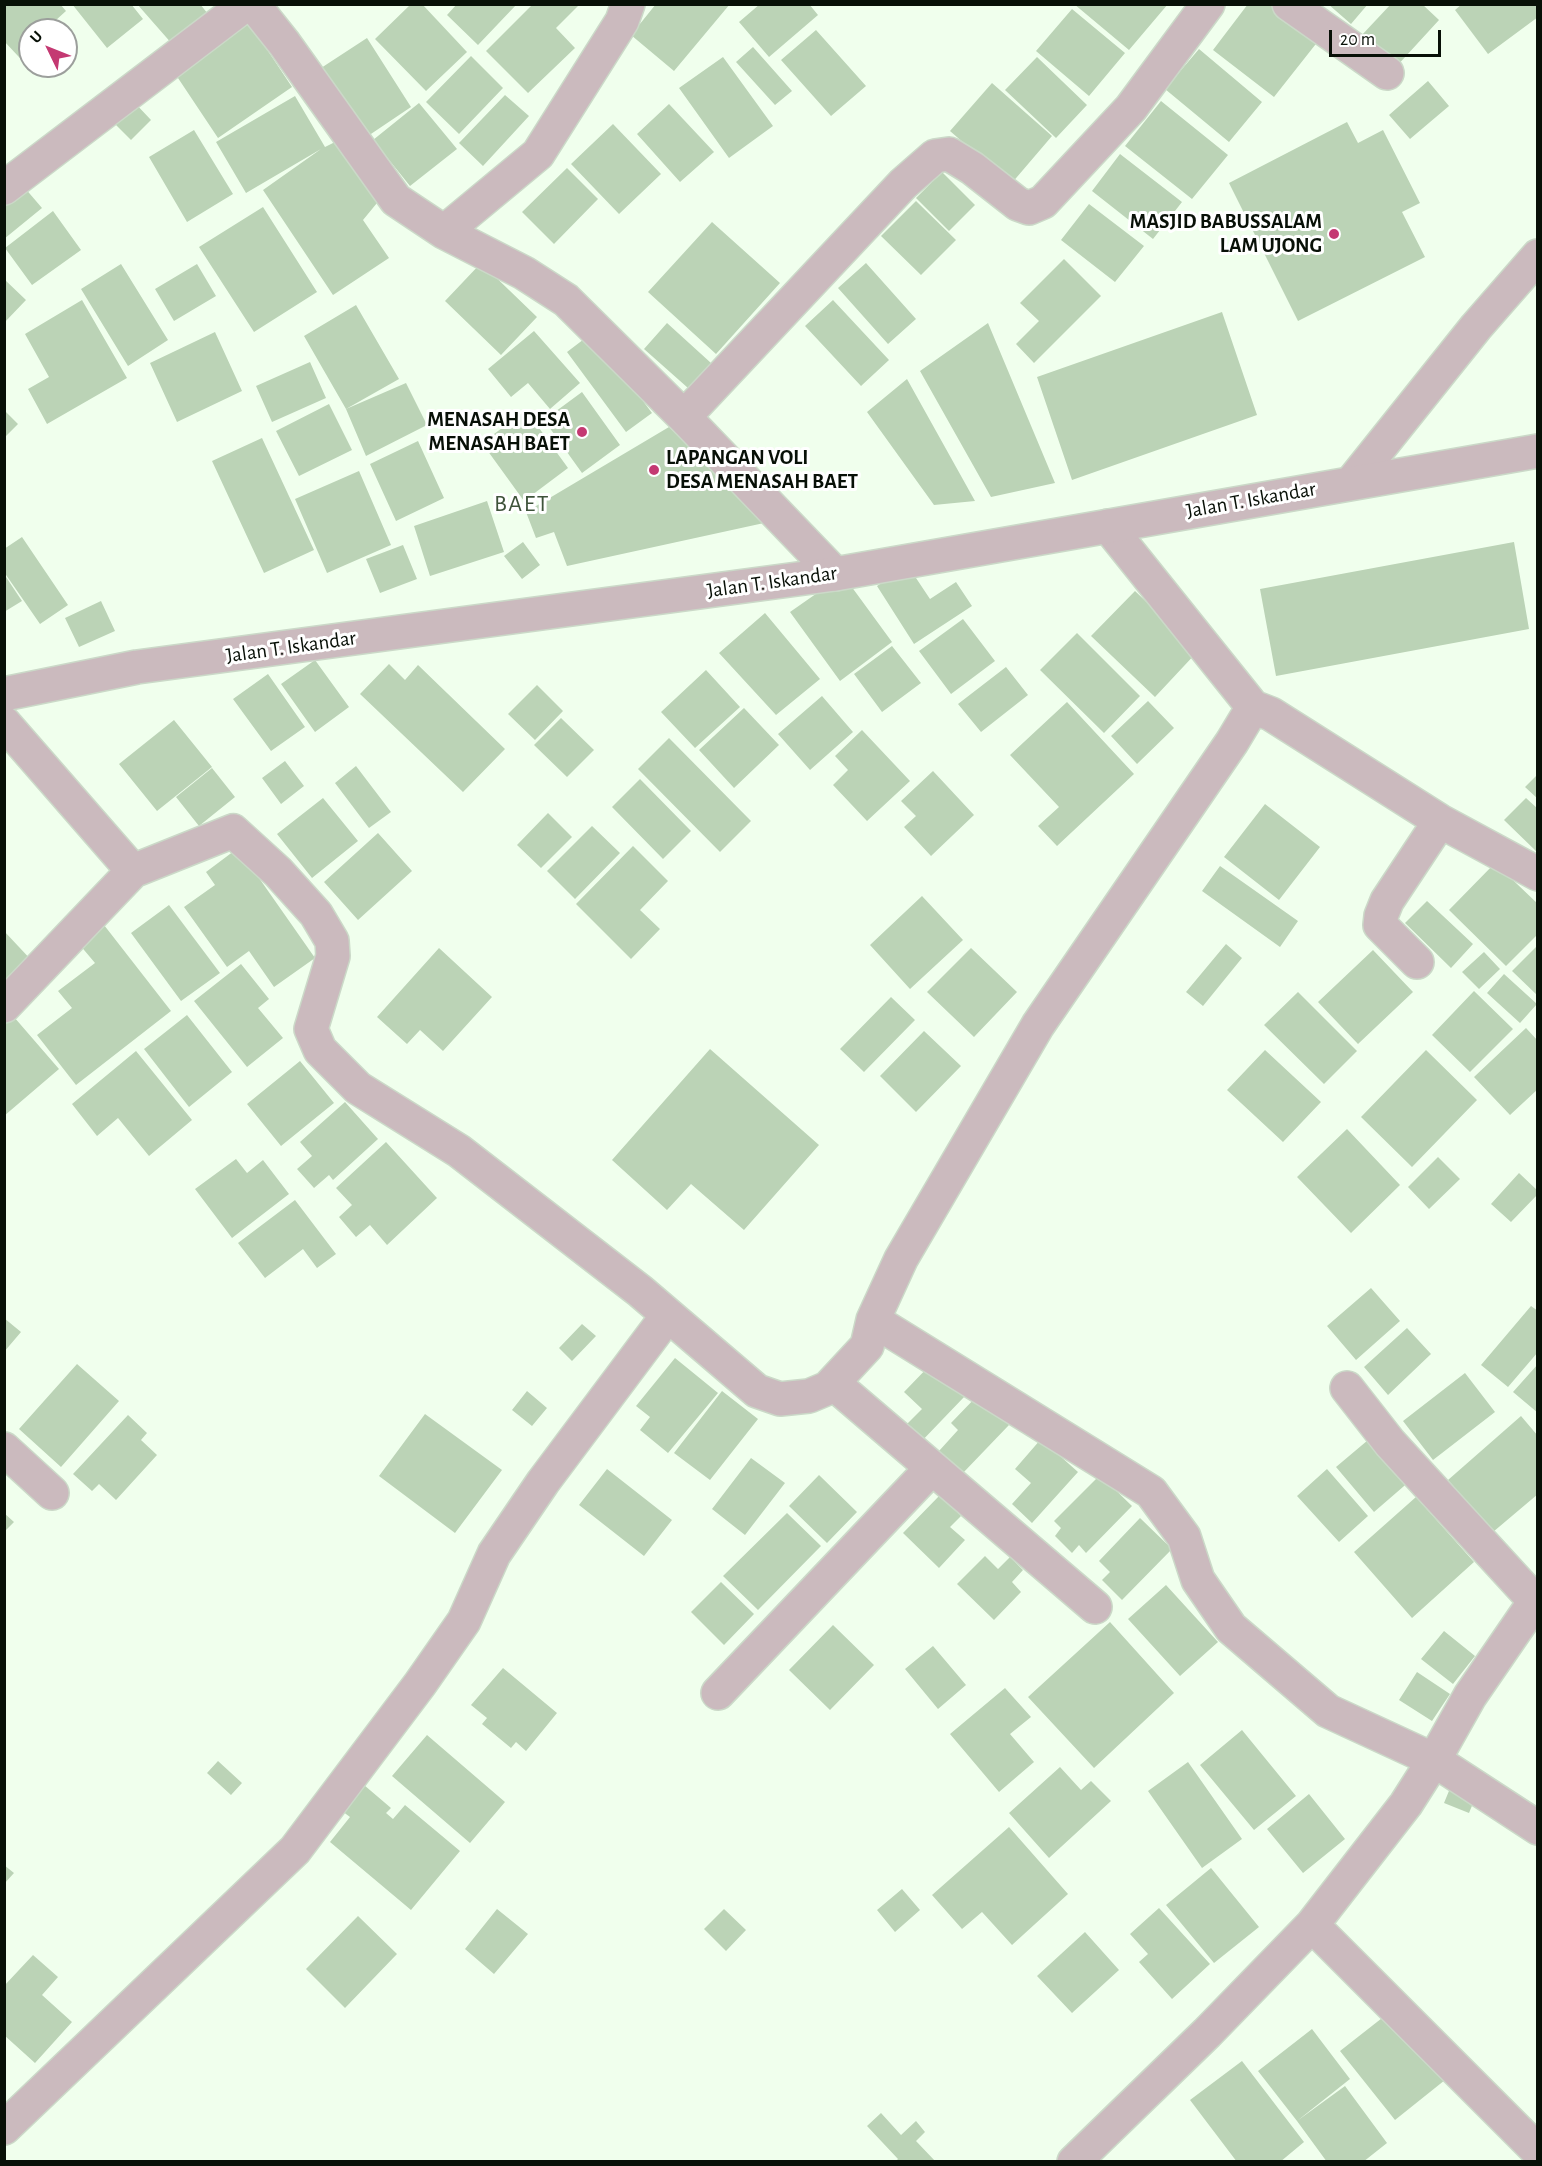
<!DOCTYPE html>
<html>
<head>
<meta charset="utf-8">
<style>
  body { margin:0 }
  #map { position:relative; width:1542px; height:2166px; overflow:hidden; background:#f0ffed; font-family:"Alegreya Sans",sans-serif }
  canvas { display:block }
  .frame { position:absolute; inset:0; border:6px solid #081007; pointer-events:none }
  .north { position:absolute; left:18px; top:18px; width:60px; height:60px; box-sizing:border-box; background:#fff; border:2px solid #9c9f9c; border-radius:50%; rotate:313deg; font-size:16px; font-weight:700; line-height:24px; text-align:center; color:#081007 }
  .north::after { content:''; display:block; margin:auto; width:21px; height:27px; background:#c43972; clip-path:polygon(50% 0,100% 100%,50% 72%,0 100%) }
  .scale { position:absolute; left:1329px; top:30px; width:112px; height:27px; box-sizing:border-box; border:3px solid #081007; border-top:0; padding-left:8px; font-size:18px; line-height:21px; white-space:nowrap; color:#081007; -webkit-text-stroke:4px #fff; paint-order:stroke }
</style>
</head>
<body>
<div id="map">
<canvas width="1542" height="2166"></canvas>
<div class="frame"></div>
<div class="north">U</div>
<div class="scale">20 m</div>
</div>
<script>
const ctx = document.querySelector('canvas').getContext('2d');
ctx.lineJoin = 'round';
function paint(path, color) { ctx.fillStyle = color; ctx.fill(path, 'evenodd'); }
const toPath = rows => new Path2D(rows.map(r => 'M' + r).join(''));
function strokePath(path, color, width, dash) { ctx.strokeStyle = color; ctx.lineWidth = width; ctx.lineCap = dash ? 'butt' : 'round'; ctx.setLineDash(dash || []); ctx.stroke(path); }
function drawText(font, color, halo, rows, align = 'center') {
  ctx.font = font + ' "Alegreya Sans",sans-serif'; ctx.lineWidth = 6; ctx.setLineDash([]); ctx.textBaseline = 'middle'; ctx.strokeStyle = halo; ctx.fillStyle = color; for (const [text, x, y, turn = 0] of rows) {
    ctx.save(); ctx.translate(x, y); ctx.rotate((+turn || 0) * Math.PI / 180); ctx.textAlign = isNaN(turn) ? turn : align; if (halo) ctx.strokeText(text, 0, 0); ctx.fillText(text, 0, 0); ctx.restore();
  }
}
paint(toPath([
  [4,4,60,4,66,11,45,30,30,30,30,66,36,66,31,70,4,41],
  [72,4,131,4,143,19,107,48],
  [137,4,200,4,208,14,173,45],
  [411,4,422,4,467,52,426,91,375,39],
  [457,4,517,4,478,45,447,15],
  [533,4,580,4,556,28,575,48,528,93,486,51],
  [656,4,730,4,674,71,631,35],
  [760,4,809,4,818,15,769,57,739,22],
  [1074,4,1168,4,1129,50],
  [1248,4,1273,4,1319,40,1274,97,1213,50],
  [1328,4,1368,4,1351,24],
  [1391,4,1422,4,1439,20,1395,68,1361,36],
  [1462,4,1538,4,1538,17,1488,54,1455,10],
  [1072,9,1125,53,1089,96,1036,51],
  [248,21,292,87,218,138,174,72],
  [816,30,866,86,831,116,781,60],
  [367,38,411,107,362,140,318,70],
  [753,47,792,91,775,105,736,62],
  [1199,49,1262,102,1229,142,1165,89],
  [471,56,503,88,459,134,426,102],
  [723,57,773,126,729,158,679,88],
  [1037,57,1087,105,1056,138,1005,90],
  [1428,81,1449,106,1410,139,1389,115],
  [992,83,1052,136,1011,184,950,131],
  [505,95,529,116,483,166,459,143],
  [295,96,325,147,337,141,377,203,363,220,389,258,333,295,263,190,321,149,246,193,216,142],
  [1161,101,1228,155,1192,199,1125,146],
  [134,102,151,120,131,140,113,122],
  [419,103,457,149,410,186,373,140],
  [669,104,714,152,680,182,637,134],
  [1347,122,1358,143,1383,130,1420,203,1402,212,1425,257,1298,321,1229,183],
  [613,124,661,174,619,214,571,164],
  [194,130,233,194,187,222,149,157],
  [1120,154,1182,202,1153,239,1092,191],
  [567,168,598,199,554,244,522,212],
  [942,172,975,205,949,231,916,198],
  [24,187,42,208,4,239,4,202],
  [916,201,956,240,921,275,881,236],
  [1089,204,1144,246,1115,282,1061,240],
  [263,207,317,292,254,332,199,247],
  [53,211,81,250,32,285,5,248],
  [712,222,780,283,716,354,648,292],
  [1064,259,1101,296,1034,363,1016,344,1039,321,1020,303],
  [481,263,537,317,501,355,445,301],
  [866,263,916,319,888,344,838,288],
  [121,264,168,340,128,366,81,289],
  [197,264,216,296,174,321,155,289],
  [4,279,26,300,4,323],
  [82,300,127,378,47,424,28,389,49,377,25,334],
  [833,300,889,360,861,386,805,326],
  [356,305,399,379,346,409,304,336],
  [1222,312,1257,415,1072,480,1037,377],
  [667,323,711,363,688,388,644,349],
  [988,323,1055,483,991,497,920,371],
  [534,331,580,383,550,409,528,383,511,397,488,369],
  [215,332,242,391,177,422,150,363],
  [592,333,652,413,626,432,567,352],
  [310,362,326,398,272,422,256,386],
  [907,379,975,501,934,505,867,412],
  [406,383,427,425,366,456,346,409],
  [582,392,620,445,582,473,544,420],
  [329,404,352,450,299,476,276,431],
  [4,410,18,424,4,438],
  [526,410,568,468,524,501,482,443],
  [669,427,764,523,567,566,554,532,536,538,526,512],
  [262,438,314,550,264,573,212,461],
  [418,441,444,498,396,521,370,464],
  [359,471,391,545,327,573,295,499],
  [487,501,504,552,430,576,414,526],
  [22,537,68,605,40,624,4,572,4,549],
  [523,542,540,565,522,579,504,556],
  [1514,542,1529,629,1276,676,1260,589],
  [403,545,417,579,380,593,366,559],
  [908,566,930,599,956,582,972,606,914,644,877,586],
  [4,574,22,601,4,612],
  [843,575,892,642,840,681,790,612],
  [1135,591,1198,651,1155,697,1091,636],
  [101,601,115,631,79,647,65,618],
  [765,613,820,679,776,715,719,653],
  [963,619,995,661,951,694,919,651],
  [1077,633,1140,696,1104,733,1040,670],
  [892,646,921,683,882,712,854,674],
  [315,660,349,707,315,732,281,684],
  [389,664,405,680,418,665,505,749,463,792,360,694],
  [1006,667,1028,695,981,732,958,704],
  [706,670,740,707,695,748,661,712],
  [268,674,305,727,271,751,233,699],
  [537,685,563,711,535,740,508,714],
  [822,696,853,732,810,770,778,734],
  [1148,701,1174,728,1137,764,1111,736],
  [1067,702,1134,774,1057,846,1038,826,1059,807,1010,755],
  [744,708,779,745,734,788,699,750],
  [561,718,594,750,567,777,534,745],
  [174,720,212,767,157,811,119,764],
  [862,730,910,781,867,821,833,785,848,770,835,756],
  [669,738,751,821,720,852,638,769],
  [285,761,304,786,281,804,262,778],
  [356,766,391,812,369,828,335,783],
  [212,768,235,797,199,826,176,797],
  [933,771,974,815,931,856,904,827,916,816,901,801],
  [1538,774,1538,799,1525,787],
  [640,779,691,831,663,859,612,807],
  [323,798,358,841,312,878,277,834],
  [1526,798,1538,809,1538,853,1504,820],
  [1265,804,1320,847,1279,900,1224,857],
  [548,813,572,837,541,868,517,845],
  [592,826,620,853,575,899,547,871],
  [378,833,412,871,358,920,324,882],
  [633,846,668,881,640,910,660,929,631,959,576,904],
  [238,848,315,958,274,987,249,951,227,967,184,907,215,885,206,872],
  [1495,863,1538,904,1538,934,1506,966,1449,910],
  [1220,866,1298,921,1280,947,1202,891],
  [922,896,963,940,910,989,870,945],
  [1427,901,1473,944,1451,968,1405,923],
  [169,905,220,973,181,1001,131,933],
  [104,925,171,1011,76,1085,37,1035,72,1008,58,991,95,963,79,944],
  [4,931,34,963,4,991],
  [1226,944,1242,958,1203,1006,1186,992],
  [1538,945,1538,996,1512,971],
  [439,948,492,997,443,1051,420,1030,407,1044,377,1017],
  [971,948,1017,992,974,1037,927,992],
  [1373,950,1413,992,1358,1044,1318,1002],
  [1484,952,1500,969,1479,989,1462,972],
  [241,964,269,999,258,1008,283,1038,247,1067,194,1001],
  [1504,974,1537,1004,1520,1023,1487,993],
  [1474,991,1513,1029,1470,1072,1432,1035],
  [1298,992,1357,1051,1324,1084,1264,1025],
  [891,997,915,1020,864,1072,840,1049],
  [187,1015,232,1072,189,1107,144,1049],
  [14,1017,59,1069,4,1116,4,1025],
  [1526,1028,1538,1041,1538,1089,1510,1115,1474,1077],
  [924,1031,961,1066,916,1112,880,1076],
  [710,1049,819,1145,744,1230,691,1184,667,1210,612,1160],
  [1265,1050,1321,1102,1283,1142,1227,1090],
  [1426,1050,1477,1100,1412,1167,1361,1117],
  [136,1051,192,1120,149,1156,118,1118,97,1136,72,1104],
  [300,1061,334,1103,281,1146,247,1104],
  [345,1102,378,1139,333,1180,329,1175,314,1188,297,1169,312,1156,300,1142],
  [1347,1129,1400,1185,1351,1233,1297,1177],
  [386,1142,437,1198,387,1245,370,1225,356,1237,339,1217,352,1205,336,1188],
  [1438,1157,1460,1179,1429,1209,1408,1187],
  [236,1159,247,1173,263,1160,289,1194,232,1238,195,1189],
  [1519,1173,1538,1191,1538,1194,1511,1222,1491,1204],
  [295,1200,336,1254,317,1268,303,1249,265,1278,238,1243],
  [1371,1288,1400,1321,1356,1360,1327,1326],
  [1531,1306,1538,1311,1538,1352,1508,1387,1481,1365],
  [4,1318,21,1332,4,1352],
  [582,1324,596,1336,572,1361,559,1348],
  [1407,1328,1431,1354,1388,1395,1364,1367],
  [675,1358,718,1393,668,1453,640,1430,650,1417,636,1406],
  [932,1363,965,1396,918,1445,901,1430,922,1409,904,1392],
  [77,1364,119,1401,61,1467,19,1429],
  [1538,1364,1538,1413,1513,1392],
  [1465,1373,1495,1412,1433,1460,1403,1421],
  [527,1391,547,1408,532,1426,512,1410],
  [722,1391,758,1419,710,1480,674,1453],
  [978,1395,1009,1425,962,1474,939,1451,958,1430,951,1423],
  [425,1414,502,1470,455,1533,379,1476],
  [128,1415,147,1433,141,1440,157,1455,116,1500,99,1484,92,1491,73,1474],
  [1521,1416,1538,1436,1538,1494,1493,1532,1448,1480],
  [1374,1435,1411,1480,1374,1512,1336,1467],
  [1041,1439,1078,1472,1032,1523,1012,1504,1031,1483,1015,1469],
  [751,1458,785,1483,745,1535,712,1509],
  [607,1469,672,1520,644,1556,579,1505],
  [1327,1469,1368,1516,1339,1542,1297,1496],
  [819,1475,857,1512,827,1543,789,1506],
  [1100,1475,1132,1506,1086,1553,1079,1545,1072,1553,1055,1536,1061,1528,1054,1521],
  [940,1495,961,1516,950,1527,965,1540,939,1568,903,1533],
  [1416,1497,1474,1562,1412,1618,1354,1552],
  [4,1513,14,1522,4,1532],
  [787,1513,821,1546,758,1610,723,1576],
  [1140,1518,1172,1549,1122,1600,1102,1580,1110,1572,1099,1561],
  [985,1556,998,1569,1010,1557,1023,1570,1012,1582,1021,1592,994,1620,957,1584],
  [721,1582,754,1614,724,1645,691,1612],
  [1166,1585,1218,1642,1180,1676,1128,1619],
  [1110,1622,1174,1693,1094,1768,1028,1697],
  [833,1625,874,1665,830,1710,789,1670],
  [1444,1631,1475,1656,1453,1684,1421,1659],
  [933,1646,966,1685,938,1709,905,1669],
  [503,1668,557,1713,526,1751,516,1742,511,1748,482,1724,487,1718,471,1705],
  [1417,1672,1450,1694,1432,1721,1399,1700],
  [1005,1688,1031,1717,1010,1734,1034,1762,999,1792,950,1734],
  [1242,1730,1296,1796,1254,1830,1200,1765],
  [427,1735,505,1802,470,1843,392,1776],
  [218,1761,242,1783,231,1795,207,1773],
  [1188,1762,1242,1839,1202,1868,1148,1791],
  [1060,1767,1081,1790,1091,1781,1111,1801,1049,1858,1009,1813],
  [1458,1769,1483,1779,1469,1813,1444,1803],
  [364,1785,391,1808,386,1813,393,1819,405,1805,460,1851,411,1910,330,1842,350,1817,342,1811],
  [1309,1794,1345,1839,1303,1873,1267,1829],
  [1009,1827,1068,1894,1012,1945,982,1912,962,1929,932,1895],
  [4,1865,14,1873,4,1884],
  [1211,1868,1259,1927,1214,1963,1166,1905],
  [902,1889,920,1910,895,1932,877,1910],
  [1159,1908,1210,1964,1172,1999,1139,1962,1148,1954,1130,1934],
  [497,1909,528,1934,494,1974,465,1949],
  [724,1909,746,1930,726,1951,704,1929],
  [358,1916,397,1954,345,2008,306,1969],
  [1085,1932,1119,1970,1072,2013,1037,1976],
  [33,1955,58,1977,42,1995,72,2022,35,2063,4,2035,4,1986],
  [1391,2011,1445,2080,1395,2120,1340,2051],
  [1312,2029,1350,2079,1297,2121,1258,2071],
  [1242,2061,1304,2142,1280,2162,1237,2162,1190,2100],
  [1345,2086,1387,2143,1363,2162,1327,2162,1297,2121],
  [881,2113,901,2135,916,2121,925,2132,916,2141,936,2162,895,2162,898,2159,867,2126]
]), '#bbd3b6');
const minor = toPath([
  [253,4,284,43,396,200,444,232,524,273,566,300,684,417,835,574],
  [1289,4,1387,73],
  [4,188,246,4],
  [444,232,538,154,622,21,628,4],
  [684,417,903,184,935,156,949,154,972,168,1018,204,1029,208,1043,202,1131,108,1208,4],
  [1352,482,1476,327,1538,256],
  [1108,526,1253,707],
  [4,723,133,871],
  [1417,962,1380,925,1381,916,1387,901,1440,821],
  [4,1006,133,871,233,831,278,872,316,914,332,941,333,956,311,1029,320,1050,358,1088,459,1151,640,1291,757,1391,780,1399,809,1396,828,1388,867,1346,873,1320,901,1259,1038,1025,1232,742,1253,707,1271,714,1440,821,1538,874],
  [873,1320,1151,1492,1184,1537,1198,1580,1231,1628,1328,1711,1434,1760,1538,1828],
  [833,1383,1095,1607],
  [1347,1388,1390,1443,1535,1601],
  [4,1449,52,1493],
  [718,1693,932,1468],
  [1312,1925,1538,2151],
  [4,2128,295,1850,420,1684,464,1621,494,1554,543,1482,668,1315],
  [1074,2162,1207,2033,1312,1925,1406,1804,1434,1760,1470,1696,1538,1597]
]);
const tertiary = toPath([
  [4,694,137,667,835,574,1538,451]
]);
strokePath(minor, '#cbd9c8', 36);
strokePath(tertiary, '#cbd9c8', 36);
strokePath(minor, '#cbbabe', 33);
strokePath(tertiary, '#cbbabe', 33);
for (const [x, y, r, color] of [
  [1334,234,6,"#c43972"],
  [582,432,6,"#c43972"],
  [654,470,6,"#c43972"]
]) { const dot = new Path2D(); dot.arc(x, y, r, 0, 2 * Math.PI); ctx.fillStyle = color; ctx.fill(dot); strokePath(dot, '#fff', 2); }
drawText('bold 21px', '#081007', '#fff', [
  ["MASJID BABUSSALAM",1322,222],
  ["LAM UJONG",1322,246],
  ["MENASAH DESA",570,420],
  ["MENASAH BAET",570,444],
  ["LAPANGAN VOLI",666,458,"left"],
  ["DESA MENASAH BAET",666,482,"left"]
], 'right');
drawText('21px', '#081007', '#fff', [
  ["Jalan T. Iskandar",1251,500,-10],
  ["Jalan T. Iskandar",772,582,-8],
  ["Jalan T. Iskandar",291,647,-8]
]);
ctx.letterSpacing = '1.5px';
drawText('24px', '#3e533a', '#fff', [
  ["BAET",522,504]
]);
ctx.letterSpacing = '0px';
</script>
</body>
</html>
